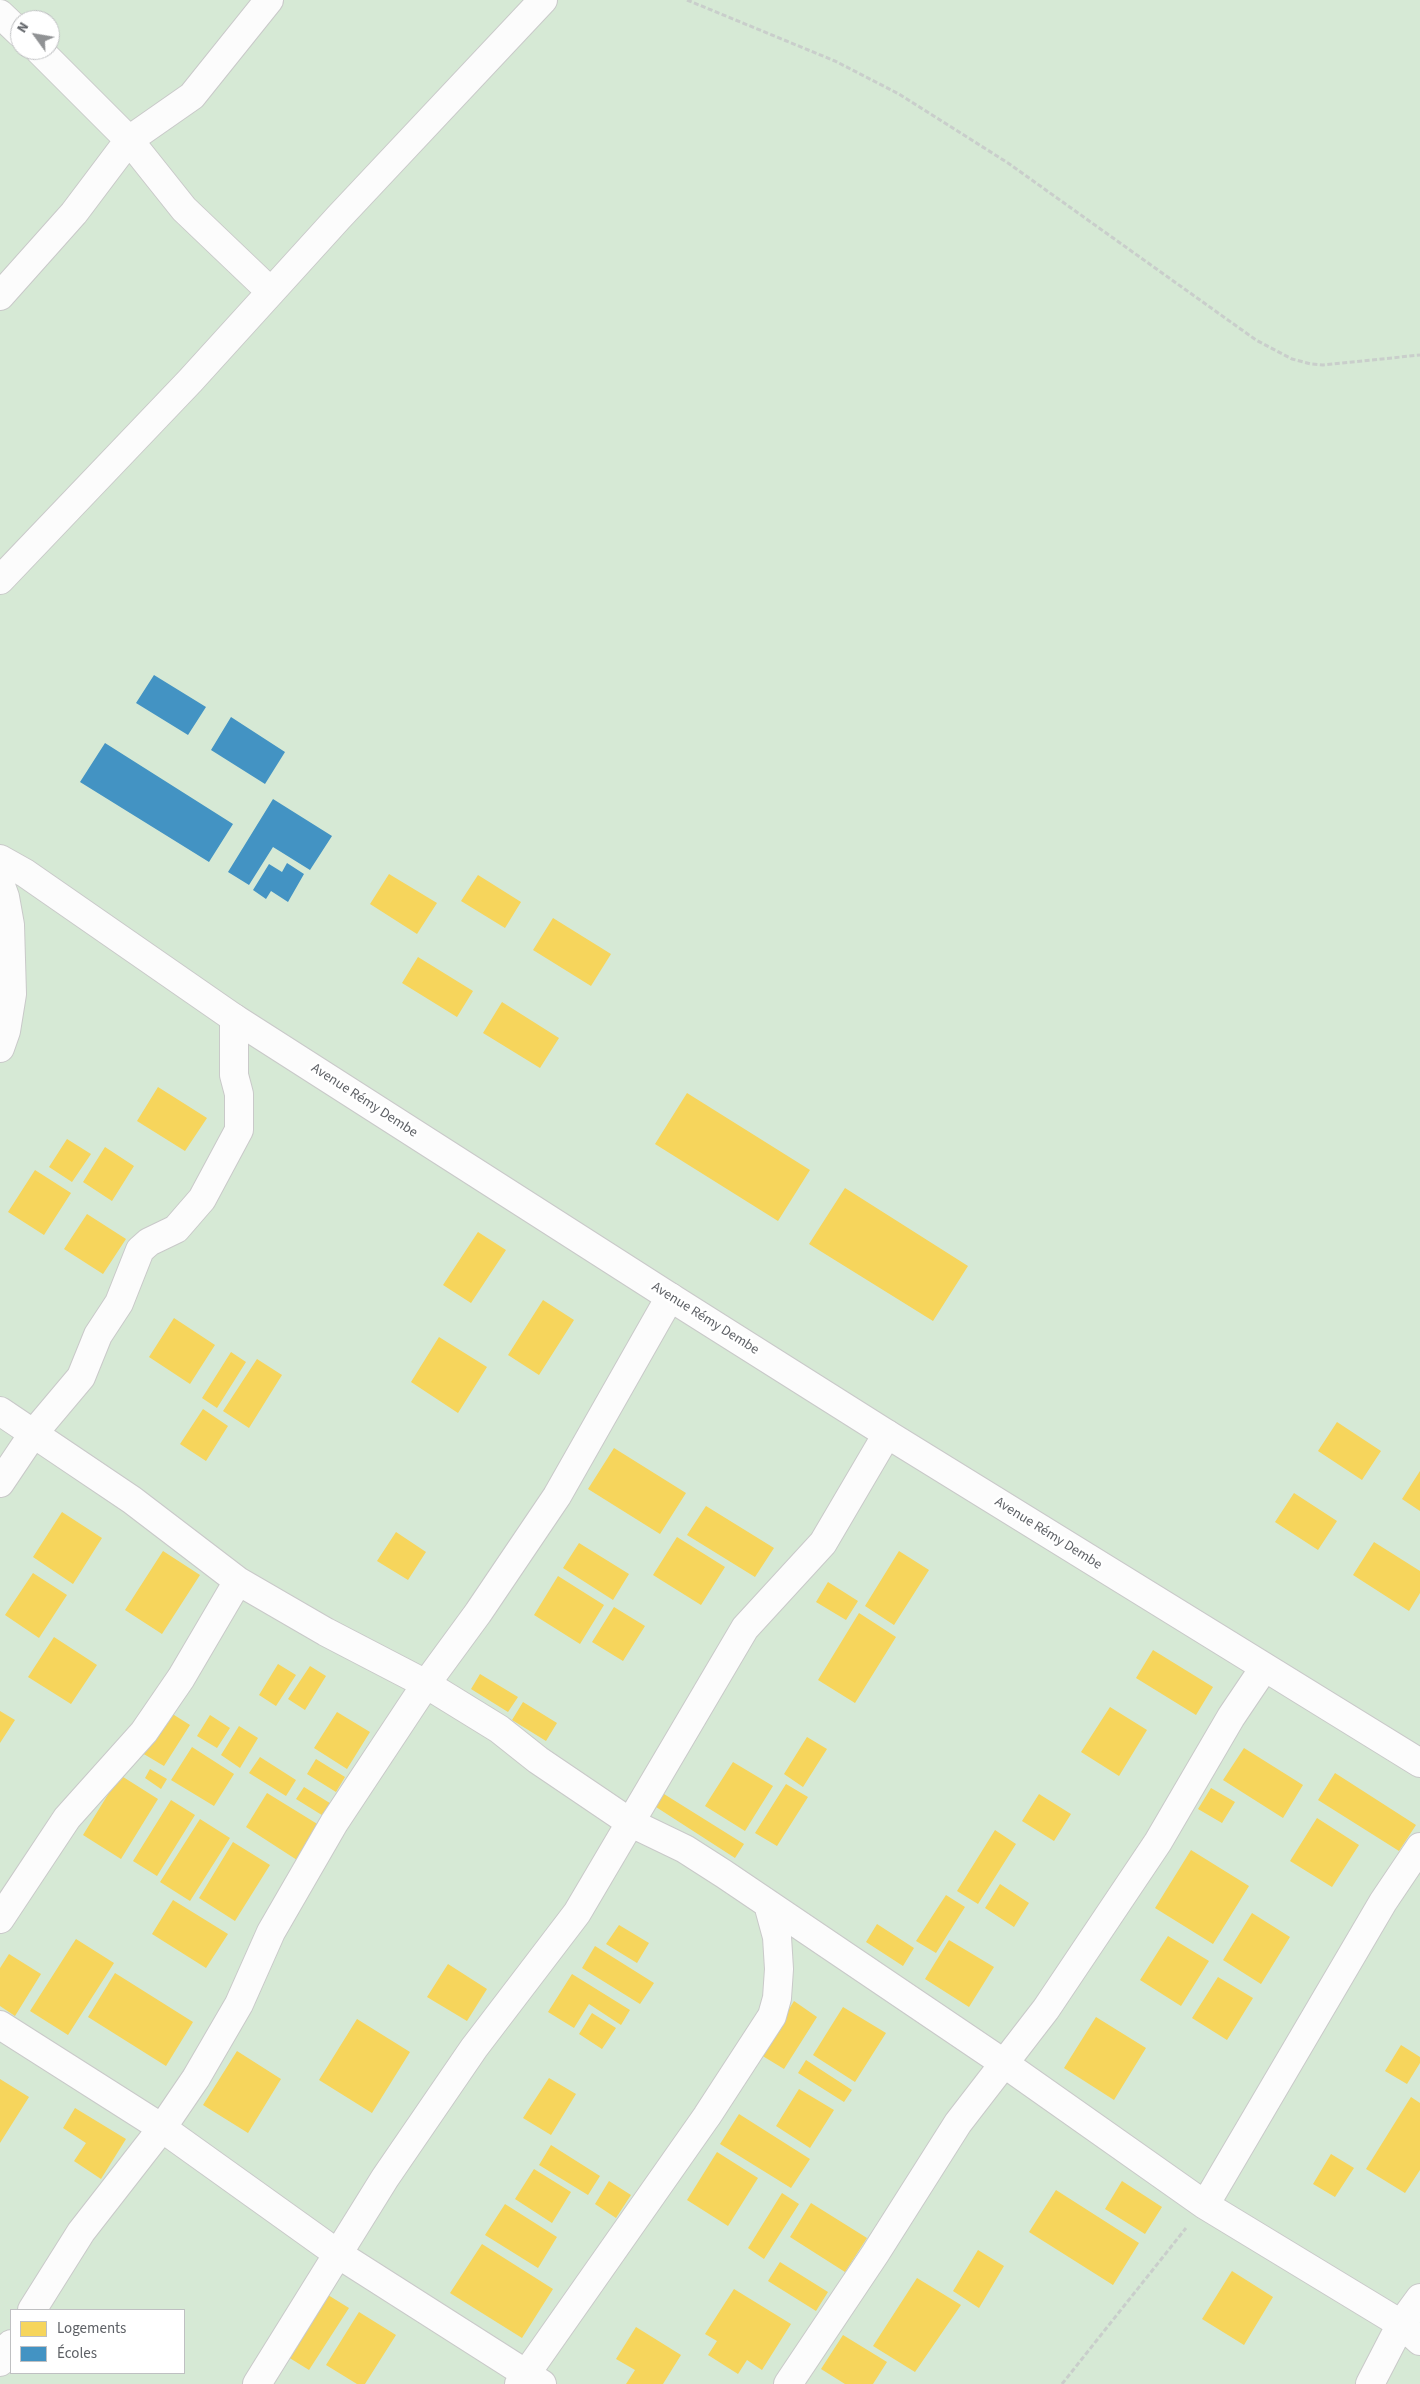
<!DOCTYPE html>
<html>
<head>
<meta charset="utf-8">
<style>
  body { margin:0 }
  #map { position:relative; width:1420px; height:2384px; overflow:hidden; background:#edede8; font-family:"Source Sans 3",sans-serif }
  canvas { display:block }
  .legend { position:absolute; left:10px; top:2309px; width:175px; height:65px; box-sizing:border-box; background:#fff; border:1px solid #bfc0c2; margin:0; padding:6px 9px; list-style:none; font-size:15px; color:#5e6166 }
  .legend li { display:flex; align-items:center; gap:10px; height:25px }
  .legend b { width:25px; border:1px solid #bfc0c2 }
  .north { position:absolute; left:10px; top:10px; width:50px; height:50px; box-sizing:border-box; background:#fff; border:1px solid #bfc0c2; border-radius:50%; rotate:302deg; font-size:14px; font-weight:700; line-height:20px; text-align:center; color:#5e6166 }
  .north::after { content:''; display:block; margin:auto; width:18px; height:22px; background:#909294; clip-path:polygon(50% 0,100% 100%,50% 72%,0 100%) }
</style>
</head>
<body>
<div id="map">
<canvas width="1420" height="2384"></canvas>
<ul class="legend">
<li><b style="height:14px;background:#f6d55c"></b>Logements</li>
<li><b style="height:14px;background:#4393c3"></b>Écoles</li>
</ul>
<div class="north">N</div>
</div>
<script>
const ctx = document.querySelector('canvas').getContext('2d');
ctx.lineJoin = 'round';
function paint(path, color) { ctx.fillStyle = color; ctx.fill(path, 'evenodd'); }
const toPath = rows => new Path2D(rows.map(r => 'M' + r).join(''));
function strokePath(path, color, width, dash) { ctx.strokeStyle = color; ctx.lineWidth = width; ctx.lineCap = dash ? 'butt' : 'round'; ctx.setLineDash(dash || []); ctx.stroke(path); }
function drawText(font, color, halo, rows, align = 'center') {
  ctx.font = font + ' "Source Sans 3",sans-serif'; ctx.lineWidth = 5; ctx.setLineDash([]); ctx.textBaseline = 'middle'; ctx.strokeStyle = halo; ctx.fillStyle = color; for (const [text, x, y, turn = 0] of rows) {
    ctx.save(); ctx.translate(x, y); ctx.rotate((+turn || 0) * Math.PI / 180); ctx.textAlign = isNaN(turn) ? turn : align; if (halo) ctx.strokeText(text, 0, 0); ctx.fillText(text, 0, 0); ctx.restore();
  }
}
paint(toPath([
  [0,0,1420,0,1420,2384,0,2384],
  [20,20,50,20,50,50,20,50],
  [11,2310,184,2310,184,2373,11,2373]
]), '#d6e9d5');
paint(toPath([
  [389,874,437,903,417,934,370,904],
  [478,875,521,902,505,928,461,901],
  [553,918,611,954,591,986,533,950],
  [418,957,473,991,457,1017,402,983],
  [502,1002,559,1038,540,1068,483,1033],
  [158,1087,207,1118,185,1151,137,1121],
  [687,1093,810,1170,778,1221,655,1144],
  [67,1139,91,1154,72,1182,49,1167],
  [105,1147,134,1166,112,1201,83,1182],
  [35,1170,71,1193,44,1235,8,1212],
  [845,1188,968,1266,933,1321,809,1244],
  [87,1214,126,1239,103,1274,64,1249],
  [478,1232,506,1250,471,1303,443,1285],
  [543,1300,574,1320,539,1375,508,1355],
  [174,1318,215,1345,190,1384,149,1357],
  [439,1337,487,1367,458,1413,411,1382],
  [231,1352,246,1362,217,1408,202,1398],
  [257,1359,282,1375,249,1428,223,1411],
  [203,1409,228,1426,206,1461,180,1444],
  [1337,1422,1381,1451,1362,1480,1318,1451],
  [614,1448,686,1493,660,1534,588,1489],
  [1420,1471,1420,1511,1402,1499],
  [1294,1493,1337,1521,1318,1550,1275,1522],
  [706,1506,774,1548,755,1577,687,1535],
  [62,1512,102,1538,73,1584,33,1557],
  [396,1532,426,1552,408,1580,377,1561],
  [677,1537,725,1567,701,1605,653,1575],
  [1374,1542,1420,1571,1420,1593,1409,1611,1353,1575],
  [579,1543,629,1574,613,1600,563,1568],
  [163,1551,200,1575,162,1634,125,1610],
  [899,1551,929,1570,894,1625,865,1606],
  [33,1573,67,1595,39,1638,5,1615],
  [558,1576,604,1605,580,1644,534,1615],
  [828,1582,858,1601,846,1620,816,1602],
  [614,1607,645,1626,623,1661,592,1642],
  [859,1613,896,1637,855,1703,818,1680],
  [54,1637,97,1665,71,1704,28,1677],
  [1153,1650,1213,1687,1196,1715,1136,1678],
  [278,1664,296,1675,276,1706,259,1695],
  [310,1666,326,1676,305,1710,288,1699],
  [480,1674,518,1697,508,1712,471,1689],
  [523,1702,557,1723,546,1741,512,1720],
  [1110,1707,1147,1730,1119,1776,1081,1752],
  [163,1708,190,1725,164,1766,137,1750],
  [0,1711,15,1720,0,1743],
  [337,1712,370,1732,347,1769,314,1748],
  [210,1715,230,1728,217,1748,197,1736],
  [239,1726,258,1738,240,1768,221,1755],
  [807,1737,827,1749,803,1787,784,1774],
  [192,1747,234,1774,214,1806,171,1780],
  [1244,1748,1303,1785,1283,1818,1223,1780],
  [260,1757,296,1780,286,1796,249,1773],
  [316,1759,345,1777,336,1792,307,1774],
  [733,1762,773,1786,745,1831,705,1806],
  [150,1769,167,1779,161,1789,145,1778],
  [1335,1773,1416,1825,1399,1851,1318,1800],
  [120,1775,158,1799,121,1859,83,1835],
  [786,1784,808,1797,777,1846,755,1833],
  [304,1787,333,1805,325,1817,296,1799],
  [1211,1788,1235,1802,1222,1823,1198,1809],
  [267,1793,319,1825,297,1860,246,1827],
  [664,1794,744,1844,735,1858,656,1807],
  [1039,1794,1071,1814,1054,1841,1022,1821],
  [171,1800,195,1815,157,1876,133,1861],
  [1317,1818,1359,1845,1332,1887,1290,1861],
  [200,1819,230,1838,190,1901,160,1882],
  [995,1830,1016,1844,978,1904,957,1891],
  [233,1842,270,1865,235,1921,199,1898],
  [1191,1850,1249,1886,1213,1944,1155,1908],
  [1000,1884,1029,1903,1014,1927,985,1908],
  [946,1895,965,1907,936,1953,916,1941],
  [173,1900,228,1934,206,1968,152,1934],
  [1252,1913,1290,1937,1261,1984,1223,1960],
  [877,1924,914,1948,903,1966,866,1942],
  [619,1925,649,1943,637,1963,606,1944],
  [1168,1936,1209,1961,1181,2006,1140,1980],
  [76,1939,114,1963,68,2035,30,2011],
  [949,1940,994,1967,969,2007,925,1979],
  [595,1946,654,1983,640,2004,582,1968],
  [9,1954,41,1974,15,2016,0,2006,0,1968],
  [448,1964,487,1989,467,2021,427,1997],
  [115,1973,193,2022,166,2066,88,2017],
  [572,1974,630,2010,621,2025,589,2004,574,2028,548,2012],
  [1218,1977,1253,1998,1227,2040,1192,2018],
  [794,2001,817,2017,784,2069,761,2055],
  [843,2007,886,2033,855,2082,813,2055],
  [592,2013,616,2028,602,2049,579,2034],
  [1096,2017,1146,2048,1114,2100,1064,2068],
  [357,2019,410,2052,372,2113,319,2080],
  [1401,2045,1420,2057,1420,2063,1407,2084,1385,2071],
  [237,2051,281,2079,248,2133,203,2105],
  [806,2060,852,2090,844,2102,798,2073],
  [549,2078,576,2094,551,2135,523,2118],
  [0,2079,29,2097,0,2143],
  [799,2089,834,2110,810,2148,776,2126],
  [1411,2097,1420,2103,1420,2170,1405,2193,1366,2169],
  [75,2108,126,2139,101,2179,74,2161,86,2143,63,2128],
  [739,2114,810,2159,791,2188,720,2144],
  [551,2145,600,2176,588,2195,539,2165],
  [717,2152,758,2178,728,2226,687,2200],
  [1331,2154,1354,2168,1335,2197,1313,2184],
  [534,2169,571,2192,552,2223,515,2199],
  [609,2181,631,2195,616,2218,595,2204],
  [1122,2181,1162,2207,1145,2234,1105,2209],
  [1056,2190,1139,2243,1113,2285,1029,2232],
  [782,2193,799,2204,764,2259,748,2248],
  [811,2203,867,2238,845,2272,790,2237],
  [505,2204,557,2237,538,2268,485,2235],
  [482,2244,553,2289,522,2338,450,2293],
  [978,2250,1004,2266,979,2308,953,2291],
  [780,2262,828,2292,816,2311,768,2281],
  [1232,2271,1273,2297,1244,2345,1202,2319],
  [917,2278,961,2305,915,2372,873,2346],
  [734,2289,791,2324,762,2370,747,2360,738,2374,708,2355,717,2341,705,2334],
  [328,2295,349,2308,309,2370,288,2357],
  [359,2312,396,2335,365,2384,357,2384,326,2365],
  [636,2327,681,2355,663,2384,626,2384,635,2370,616,2359],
  [843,2335,887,2362,873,2384,845,2384,821,2369]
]), '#f6d55c');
paint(toPath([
  [154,675,206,707,188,735,136,703],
  [231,717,285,752,265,784,211,750],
  [105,743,233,824,209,862,80,782],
  [273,799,332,836,310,870,273,847,249,885,228,872],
  [287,863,304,874,288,902,271,891,266,899,253,890,269,864,282,872]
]), '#4393c3');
const minor = toPath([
  [0,14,20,33],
  [39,50,129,140,184,209,271,292],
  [0,296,74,213,129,140,192,96,269,0],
  [0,580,190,381,339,217,543,0],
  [0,883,5,897,10,925,12,994,6,1031,0,1048],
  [0,1411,132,1500,238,1581,326,1632,426,1684,499,1729,538,1760,631,1823,685,1849,724,1874,1005,2064,1205,2205,1401,2324,1420,2341],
  [0,1483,33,1434,81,1377,98,1335,119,1303,140,1250,149,1242,176,1229,202,1199,239,1130,239,1094,234,1075,234,1018],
  [0,1919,67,1818,144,1732,181,1678,238,1581],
  [0,2025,162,2128,338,2254,542,2384],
  [1205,2205,1383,1902,1420,1847],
  [32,2310,81,2232,162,2128,196,2078,239,2004,271,1932,334,1823,426,1684,478,1613,557,1496,670,1297],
  [0,2362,11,2344],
  [257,2384,385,2178,474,2048,577,1913,745,1628,823,1543,887,1434],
  [519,2384,707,2116,772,2016,777,1998,779,1969,777,1937,768,1904],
  [788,2384,875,2254,958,2123,1046,2009,1158,1842,1231,1717,1264,1668],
  [1370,2384,1401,2324,1420,2298]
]);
const tertiary = toPath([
  [0,859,25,873,234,1018,670,1297,887,1434,1420,1763]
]);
strokePath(minor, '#c9c9c9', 30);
strokePath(tertiary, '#c9c9c9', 30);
strokePath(toPath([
  [687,0,835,61,899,94,1008,163,1256,340,1292,359,1311,364,1323,365,1420,355],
  [1062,2384,1186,2228]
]), '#c9cecb', 3, [5, 2.5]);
strokePath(minor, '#fcfcfc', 28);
strokePath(tertiary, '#fcfcfc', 28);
drawText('14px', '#5e6166', '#fff', [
  ["Avenue Rémy Dembe",364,1101,33],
  ["Avenue Rémy Dembe",705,1319,32],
  ["Avenue Rémy Dembe",1048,1534,32]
]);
</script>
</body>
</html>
